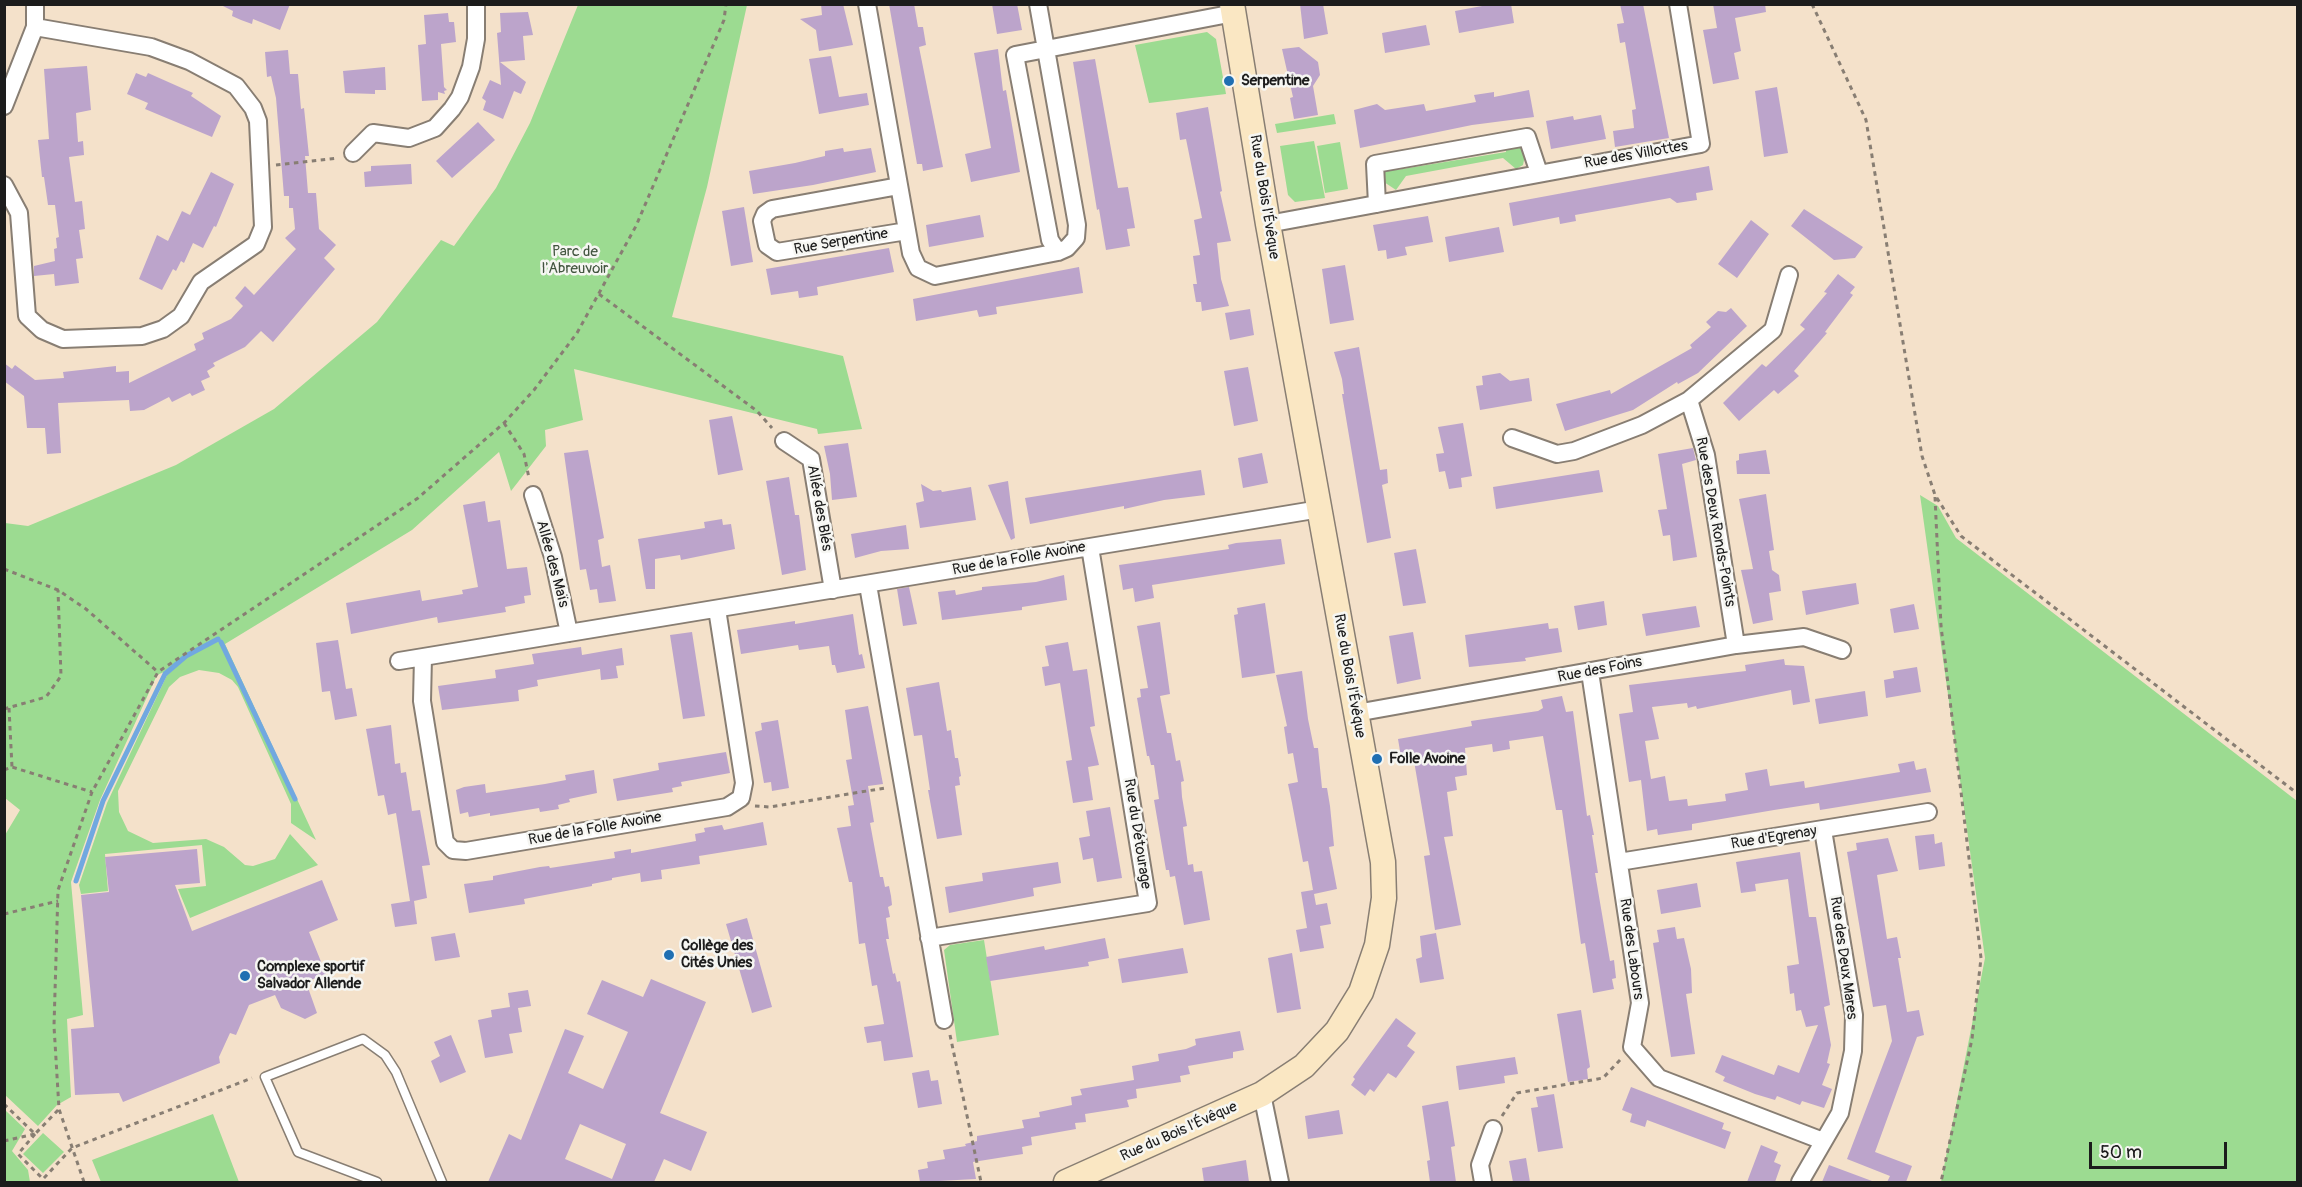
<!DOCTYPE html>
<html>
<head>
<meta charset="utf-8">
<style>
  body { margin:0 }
  #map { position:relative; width:2302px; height:1187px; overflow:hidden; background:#f4e1ca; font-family:Pangolin,sans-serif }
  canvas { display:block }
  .frame { position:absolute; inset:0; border:6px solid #1c1c1c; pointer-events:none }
  .scale { position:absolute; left:2089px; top:1142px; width:138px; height:27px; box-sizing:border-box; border:3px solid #1c1c1c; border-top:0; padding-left:8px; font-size:18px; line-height:21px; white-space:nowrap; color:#1c1c1c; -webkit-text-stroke:4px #f6f6f2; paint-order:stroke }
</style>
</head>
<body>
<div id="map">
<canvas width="2302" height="1187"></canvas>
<div class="frame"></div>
<div class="scale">50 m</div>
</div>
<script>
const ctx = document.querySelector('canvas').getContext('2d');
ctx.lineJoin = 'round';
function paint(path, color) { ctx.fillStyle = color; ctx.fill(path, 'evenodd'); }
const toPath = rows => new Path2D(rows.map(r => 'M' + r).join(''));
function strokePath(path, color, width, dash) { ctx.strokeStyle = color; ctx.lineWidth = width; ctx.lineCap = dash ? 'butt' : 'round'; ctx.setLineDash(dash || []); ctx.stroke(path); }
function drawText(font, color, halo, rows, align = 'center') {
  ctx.font = font + ' Pangolin,sans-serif'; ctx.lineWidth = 5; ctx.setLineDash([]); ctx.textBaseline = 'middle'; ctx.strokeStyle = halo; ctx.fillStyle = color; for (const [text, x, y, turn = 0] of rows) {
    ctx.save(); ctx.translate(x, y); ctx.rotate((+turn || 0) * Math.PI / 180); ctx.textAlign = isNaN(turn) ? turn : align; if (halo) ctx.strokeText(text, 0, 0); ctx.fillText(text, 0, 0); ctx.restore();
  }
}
paint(toPath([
  [578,5,747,5,707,187,672,317,843,356,862,429,818,434,817,429,574,369,583,420,545,430,546,446,511,491,499,452,412,530,225,644,316,840,291,823,291,804,238,687,232,680,219,673,199,670,180,677,169,687,118,791,119,812,128,831,153,843,206,839,224,847,245,865,253,866,275,859,290,834,318,865,190,918,178,889,206,886,202,845,105,854,108,891,81,894,79,885,107,803,167,675,176,667,157,675,100,800,71,882,83,1015,67,1019,71,1097,57,1105,38,1126,5,1095,5,835,20,810,5,798,5,523,28,526,176,465,274,409,377,322,441,240,454,246,496,188,530,123],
  [1207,32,1216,39,1226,94,1149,103,1135,45],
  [1334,114,1336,124,1277,133,1275,124],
  [1314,141,1325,198,1295,202,1288,195,1280,146],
  [1340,142,1348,189,1325,193,1317,146],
  [1510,144,1520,147,1525,155,1523,165,1516,169,1503,158,1406,176,1396,190,1384,182,1385,172,1394,165,1396,170,1506,152,1506,145],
  [1920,495,1938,506,1956,538,2297,801,2297,1182,1941,1182,1985,958],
  [984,940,999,1035,957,1042,944,950,950,945],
  [5,1110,25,1129,12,1151,28,1170,30,1182,5,1182],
  [213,1114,239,1182,101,1182,92,1160],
  [43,1133,64,1152,43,1173,23,1154]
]), '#9cdb91');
strokePath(toPath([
  [221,642,295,799],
  [76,881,103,801,165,674,186,656,218,639]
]), '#71a8e0', 5);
paint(toPath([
  [219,4,290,4,280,30,253,19,252,24,241,20,232,16,233,11],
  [821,4,843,4,853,45,819,51,816,30,800,19,822,15],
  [889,4,914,4,918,27,923,27,926,45,919,47,943,167,923,171,922,164,917,164],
  [992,4,1017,4,1022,30,997,34],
  [1300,4,1323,4,1328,34,1304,39],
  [1493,4,1511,4,1514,23,1459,33,1455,11],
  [1620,4,1643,4,1669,138,1615,147,1613,131,1634,128,1632,110,1636,109,1625,42,1620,43,1617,24,1624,23],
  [1713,4,1765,4,1766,12,1735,18,1741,51,1734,53,1739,79,1713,84,1703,30,1717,28],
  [528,12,533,35,523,36,525,60,500,62,526,82,521,94,514,91,503,119,483,110,486,101,482,98,490,80,501,85,497,33,501,32,500,13],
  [448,13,449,22,454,22,456,42,441,44,444,87,447,90,444,91,445,94,438,92,438,100,422,101,418,45,426,44,424,15],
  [1426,25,1430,45,1385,53,1382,33],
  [1299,47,1318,62,1320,75,1313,86,1318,115,1294,119,1290,98,1293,97,1282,49],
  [998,49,1003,91,1006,90,1020,172,971,182,965,154,991,148,974,53],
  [288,50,290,74,298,74,301,109,304,108,309,156,305,156,308,193,316,193,319,229,336,245,324,258,335,269,273,342,261,331,245,347,213,363,215,366,207,371,210,377,201,381,205,390,192,396,190,393,172,402,169,397,144,410,130,411,129,400,58,403,61,453,47,454,45,428,27,428,24,396,4,381,4,363,12,369,15,365,35,380,64,378,63,372,116,366,116,372,129,371,129,383,196,350,194,344,204,339,202,333,231,319,243,306,235,298,245,286,254,295,296,249,285,238,295,229,293,208,289,208,289,196,284,196,276,98,271,76,267,77,265,52],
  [831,56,839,97,867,93,869,105,819,114,809,59],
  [1095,59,1118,188,1128,187,1135,228,1127,229,1130,246,1106,250,1099,209,1097,210,1073,62],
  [87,66,91,110,76,113,78,142,83,141,84,155,69,157,75,202,82,201,85,229,79,230,83,258,76,259,79,283,55,286,54,274,34,276,34,266,55,261,54,249,57,248,56,238,59,237,55,205,48,205,44,177,42,177,38,140,49,139,44,69],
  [385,67,386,90,375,90,375,94,345,93,343,71],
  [136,73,146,77,148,73,193,93,191,96,221,116,212,137,145,109,148,103,127,94],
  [1777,87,1788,153,1764,157,1755,91],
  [1529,90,1534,117,1472,125,1360,148,1354,110,1377,104,1385,110,1424,104,1426,111,1476,102,1474,95,1494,92,1494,97],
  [1208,107,1222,191,1220,192,1231,241,1217,243,1221,279,1229,306,1202,311,1201,302,1196,302,1193,284,1197,284,1193,256,1200,255,1194,220,1202,218,1186,139,1180,140,1176,113],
  [1601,115,1606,139,1551,149,1546,121,1573,116,1574,120],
  [478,122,495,140,452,178,436,161],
  [843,148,844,152,871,148,876,172,813,185,753,194,749,171,795,163,825,156,825,151],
  [411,164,412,184,365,187,364,172,371,171,371,166],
  [1709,166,1713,190,1696,193,1697,200,1677,203,1670,198,1575,215,1576,221,1560,224,1559,217,1513,226,1509,203],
  [211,172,234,184,216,227,214,226,203,248,193,243,184,263,181,261,176,271,173,269,162,290,139,279,157,235,168,241,182,211,190,215],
  [744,207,753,262,731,266,722,211],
  [1804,209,1863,247,1855,258,1834,260,1791,226],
  [980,215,984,237,929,247,926,225],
  [1428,216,1433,242,1405,247,1407,255,1387,259,1386,250,1378,251,1373,225],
  [1751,220,1769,234,1737,278,1718,264],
  [1499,227,1504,252,1449,262,1445,237],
  [889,248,894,272,817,287,818,295,799,298,798,291,771,295,766,269],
  [1345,265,1354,320,1330,324,1322,269],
  [1079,267,1083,293,996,307,997,314,979,317,977,310,916,321,913,299],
  [1838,274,1855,287,1850,293,1853,295,1825,332,1827,333,1794,371,1799,376,1778,394,1774,390,1739,421,1723,403,1762,364,1766,367,1805,329,1800,325,1827,293,1824,292],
  [1731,308,1747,326,1698,373,1678,384,1677,382,1633,410,1565,431,1556,404,1610,390,1611,394,1692,348,1690,345,1711,327,1706,322,1718,311,1726,312],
  [1250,309,1254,335,1230,340,1225,313],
  [1359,347,1380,470,1387,469,1388,483,1382,485,1391,538,1367,543,1342,394,1344,394,1342,379,1334,352],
  [1248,367,1258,421,1234,426,1224,371],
  [1500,373,1510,381,1529,378,1532,401,1480,410,1476,386,1483,385,1482,376],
  [732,416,743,470,718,475,709,420],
  [1463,423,1472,476,1461,478,1462,487,1449,489,1445,471,1439,472,1436,454,1444,453,1438,427],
  [848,443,857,497,832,500,830,474,824,446],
  [1693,448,1696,460,1682,464,1697,557,1673,561,1670,535,1663,536,1658,510,1667,509,1658,454],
  [588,450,604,538,598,540,602,567,610,565,616,601,599,603,597,589,590,590,586,569,580,570,564,453],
  [1766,450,1770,474,1737,474,1736,461,1739,460,1739,454],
  [1262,453,1268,483,1243,488,1238,458],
  [1201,470,1205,495,1164,500,1124,509,1124,506,1030,524,1025,498],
  [1599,470,1603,492,1496,509,1493,487],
  [789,477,795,515,799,515,806,570,782,575,766,481],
  [1008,481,1015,538,1011,540,988,485],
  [921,484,933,491,941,490,942,492,971,487,976,520,920,528,916,503,924,501],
  [1766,494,1774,550,1769,551,1772,570,1779,575,1781,591,1769,593,1773,620,1753,624,1741,570,1753,569,1739,499],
  [485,501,488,522,500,520,507,569,527,567,531,595,524,596,525,603,505,607,506,612,438,623,437,617,351,634,346,603,420,590,422,601,463,594,462,590,478,587,463,505],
  [722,519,723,525,731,524,735,549,681,560,680,555,655,559,655,589,646,589,638,539,705,528,704,522],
  [906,525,909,549,881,551,855,558,851,534],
  [1281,539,1285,564,1152,585,1154,598,1135,602,1133,588,1123,590,1119,565,1229,549,1228,545,1236,543],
  [1416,549,1426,603,1403,606,1394,553],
  [1064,575,1067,600,1022,607,1022,610,942,620,938,592,955,590,956,595,982,590,982,587,1036,582],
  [1856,583,1859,604,1806,615,1802,591],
  [909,587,917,624,903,626,897,589],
  [1604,601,1607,625,1578,630,1574,606],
  [1265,603,1275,673,1242,678,1234,615,1238,614,1237,608],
  [1914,604,1919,629,1894,633,1890,609],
  [1696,606,1700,627,1646,636,1642,614],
  [853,614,859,655,862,654,865,668,837,673,835,665,832,665,829,646,799,650,798,645,741,654,737,630,795,621,795,624],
  [1160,622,1170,694,1160,696,1167,733,1171,733,1176,761,1180,760,1184,781,1181,782,1182,797,1187,826,1183,827,1188,865,1193,864,1194,872,1202,871,1210,920,1184,925,1175,876,1170,877,1169,870,1166,870,1154,800,1159,799,1154,765,1151,765,1149,756,1147,756,1137,698,1141,697,1140,689,1148,688,1137,626],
  [1548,623,1549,629,1558,628,1562,652,1525,658,1526,661,1469,667,1465,635],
  [692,632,705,716,683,719,670,635],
  [1413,632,1421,679,1397,684,1389,636],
  [338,640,346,689,352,688,357,716,335,720,330,691,322,692,316,643],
  [1068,642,1073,671,1087,669,1095,726,1090,727,1099,765,1088,767,1093,800,1073,803,1066,761,1072,760,1060,683,1045,686,1042,667,1049,666,1045,646],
  [581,647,582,655,622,648,624,665,616,666,618,678,601,680,600,669,537,680,538,686,518,690,519,701,442,710,438,686,496,678,495,670,534,664,532,654],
  [1784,659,1785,665,1804,666,1810,702,1793,705,1791,690,1697,709,1696,706,1688,708,1687,703,1652,707,1659,739,1645,741,1651,779,1665,776,1669,801,1687,799,1688,806,1726,801,1725,794,1748,790,1745,773,1767,769,1770,786,1804,781,1805,788,1900,772,1898,764,1914,761,1916,770,1926,768,1931,792,1820,810,1819,803,1774,810,1692,824,1692,830,1658,835,1657,829,1647,831,1641,780,1629,782,1619,714,1633,712,1629,685,1746,671,1745,665],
  [1917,667,1921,692,1886,698,1884,680,1894,678,1893,671],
  [1302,671,1308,719,1314,748,1318,748,1322,788,1327,788,1330,806,1334,846,1329,847,1337,889,1314,894,1316,905,1327,903,1331,924,1320,926,1324,948,1300,952,1296,930,1307,928,1301,892,1313,890,1308,861,1303,862,1292,803,1288,784,1298,782,1293,753,1288,754,1284,727,1287,726,1276,675],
  [939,682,947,731,951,730,955,758,958,758,961,776,959,777,960,785,955,786,962,835,937,839,928,790,930,790,922,735,914,736,906,688],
  [1865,691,1868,716,1819,724,1815,699],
  [1562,696,1566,712,1573,711,1587,816,1590,815,1594,835,1592,835,1598,873,1595,873,1610,961,1614,960,1616,978,1612,979,1614,989,1593,993,1585,943,1581,944,1562,810,1556,810,1543,736,1509,741,1510,749,1493,752,1492,744,1465,748,1467,775,1455,777,1457,790,1447,792,1453,836,1444,837,1461,925,1435,930,1424,856,1430,855,1414,761,1402,763,1398,739,1472,726,1471,721,1538,711,1543,708,1541,700],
  [868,706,883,784,868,786,874,822,870,823,880,877,883,877,885,887,889,886,891,896,892,905,888,907,890,917,886,918,889,939,886,939,893,974,895,973,897,982,900,981,913,1057,884,1061,881,1041,867,1043,864,1027,884,1024,877,985,872,986,865,943,859,944,852,882,849,882,837,828,851,826,848,806,854,805,846,760,852,759,845,710],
  [778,720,789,788,772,791,771,782,764,783,755,732,762,730,761,723],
  [391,725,395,764,400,763,401,773,406,772,412,811,420,810,430,865,422,866,427,898,414,901,417,924,395,927,391,904,410,901,396,813,388,815,384,795,378,796,366,729],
  [726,752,730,773,681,782,682,786,672,788,673,792,617,801,613,779,659,770,658,763],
  [594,770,597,793,569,799,570,802,558,805,559,809,540,812,539,808,490,816,490,813,469,817,468,812,460,814,456,790,464,787,485,784,486,793,545,784,566,780,565,775],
  [1110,807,1122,878,1097,882,1093,858,1083,860,1079,838,1090,836,1086,811],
  [763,822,767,845,699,856,700,864,661,870,662,879,641,882,640,873,612,878,612,880,592,884,592,886,524,899,525,904,469,913,464,884,493,880,493,876,540,867,549,866,550,868,615,858,614,852,631,849,631,853,696,841,695,834,705,832,704,828,722,825,724,830],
  [1934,834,1935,844,1942,842,1945,866,1919,870,1915,836],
  [1888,838,1898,871,1877,875,1887,939,1897,937,1901,958,1898,958,1907,1012,1919,1010,1924,1035,1917,1037,1875,1152,1912,1166,1906,1182,1887,1182,1890,1176,1847,1159,1892,1041,1886,1005,1873,1007,1847,852,1857,850,1856,843],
  [197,849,200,883,175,885,192,931,322,880,338,920,309,932,326,974,306,982,317,1013,305,1019,281,1008,275,995,249,1005,236,1035,230,1033,219,1057,220,1063,123,1102,119,1093,75,1095,71,1029,94,1027,81,895,109,892,105,857],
  [1800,852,1809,917,1816,917,1830,1005,1824,1007,1831,1045,1827,1063,1830,1064,1822,1085,1832,1089,1824,1108,1802,1101,1800,1105,1777,1096,1775,1100,1755,1094,1723,1081,1725,1077,1715,1072,1722,1055,1774,1075,1778,1065,1799,1073,1818,1025,1806,1027,1801,1010,1796,1011,1794,993,1790,994,1787,966,1799,964,1788,879,1755,884,1756,891,1741,893,1736,862],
  [1058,862,1061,883,1033,888,1034,896,949,913,945,887,983,881,982,873],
  [1697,883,1701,907,1661,914,1657,890],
  [747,918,772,1007,752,1013,726,924],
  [1675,927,1677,939,1684,938,1691,969,1692,993,1686,994,1695,1054,1671,1057,1653,943,1659,942,1657,930],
  [455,933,460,957,435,961,431,937],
  [1436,933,1444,979,1420,983,1416,959,1422,957,1420,936],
  [1105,938,1109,958,1088,962,1089,966,990,981,986,957,1044,946,1045,950],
  [1183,948,1188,973,1122,983,1118,959],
  [1292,953,1301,1009,1277,1013,1268,958],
  [651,979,706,1002,660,1113,707,1132,691,1171,664,1159,654,1182,488,1182,509,1134,521,1140,565,1029,584,1036,568,1073,603,1089,628,1032,587,1014,602,980,643,997],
  [580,1124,626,1144,612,1179,565,1159],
  [528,990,531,1006,518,1008,522,1032,509,1034,513,1053,485,1058,478,1020,492,1017,491,1010,510,1007,508,993],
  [1581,1010,1590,1067,1587,1069,1588,1079,1568,1082,1557,1014],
  [1396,1018,1416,1033,1407,1046,1415,1052,1396,1078,1388,1073,1374,1092,1370,1089,1365,1096,1351,1085,1355,1079,1353,1077],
  [1240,1031,1244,1050,1233,1052,1233,1058,1188,1066,1190,1074,1180,1076,1181,1082,1136,1089,1137,1098,1127,1100,1129,1107,1085,1114,1086,1122,1075,1123,1076,1129,1031,1137,1032,1145,1022,1147,1023,1154,973,1162,976,1179,920,1182,918,1170,928,1168,927,1162,945,1159,943,1150,966,1146,965,1144,977,1141,977,1136,1024,1128,1022,1120,1040,1117,1039,1112,1072,1105,1071,1097,1082,1095,1080,1089,1134,1080,1132,1066,1159,1061,1158,1054,1186,1049,1196,1045,1195,1039],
  [451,1035,466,1072,440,1083,431,1061,440,1056,434,1042],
  [1515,1057,1518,1074,1504,1076,1505,1083,1459,1090,1456,1066],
  [929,1070,931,1081,938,1080,942,1104,918,1108,912,1073],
  [1631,1087,1724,1123,1722,1129,1731,1132,1725,1149,1647,1120,1645,1127,1630,1122,1632,1114,1622,1110],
  [1554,1094,1563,1148,1538,1152,1531,1108,1538,1107,1536,1097],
  [1448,1101,1455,1146,1451,1147,1456,1182,1430,1182,1427,1161,1430,1160,1422,1106],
  [1339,1110,1343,1134,1308,1139,1305,1116],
  [1761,1145,1778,1152,1774,1162,1781,1165,1775,1182,1747,1182],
  [1526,1158,1530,1182,1513,1182,1509,1161],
  [1246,1160,1249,1182,1204,1182,1202,1168],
  [1829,1165,1872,1181,1871,1182,1822,1182]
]), '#bca4cb');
const lane = toPath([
  [377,1182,298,1152,265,1077,363,1039,385,1055,396,1072,442,1182]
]);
const street = toPath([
  [867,4,911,253,918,268,935,276,1058,252,1067,248,1076,238,1077,225,1038,4],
  [4,106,35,27,35,4],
  [353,153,373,133,409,138,435,128,452,109,460,97,471,67,476,39,476,4],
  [4,185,19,213,27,316,42,330,63,339,142,336,163,329,181,316,201,282,256,244,263,227,258,121,253,108,236,86,189,61,151,47,35,27],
  [899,186,772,209,765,214,762,221,767,245,777,252,907,231],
  [1377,204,1375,164,1527,137,1539,173],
  [1268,224,1701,144,1678,4],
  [1058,252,1050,240,1015,55,1234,13],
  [1689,400,1706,455,1736,645],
  [1512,438,1557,454,1574,451,1642,425,1689,400,1773,330,1789,275],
  [784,441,811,459,833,590],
  [533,495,553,557,569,633],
  [868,585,944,1020],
  [423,657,422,701,445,842,453,850,466,851,727,807,741,798,744,783,717,609],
  [399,661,1320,509],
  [1590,672,1640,1003,1632,1047,1659,1078,1823,1141],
  [1356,713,1736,645,1804,637,1842,650],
  [1619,862,1928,812],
  [929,938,1148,903,1090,547],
  [1262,1094,1280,1182],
  [1483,1182,1480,1165,1493,1129],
  [1800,1182,1840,1113,1853,1051,1854,1015,1823,830]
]);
const secondary = toPath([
  [1066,1182,1262,1094,1304,1066,1337,1031,1361,992,1377,945,1384,898,1383,862,1268,224,1232,4]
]);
strokePath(lane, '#887e73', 11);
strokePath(street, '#887e73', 20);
strokePath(secondary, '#887e73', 27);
strokePath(toPath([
  [1812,4,1866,120,1922,456,1935,495,1961,536,2298,794],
  [276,165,338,158],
  [599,294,757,411,772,428],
  [504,423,524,454,529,478],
  [1935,497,1941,626,1981,958,1972,1039,1941,1182],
  [4,569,58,590,86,609,158,672],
  [9,708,12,767],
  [4,709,46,697,61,676,58,590],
  [4,770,12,767,92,792],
  [755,806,770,807,885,788],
  [4,914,58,901],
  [950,1035,981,1182],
  [4,1104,35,1134,59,1109],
  [1502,1116,1517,1093,1603,1078,1621,1059],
  [35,1134,18,1154,43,1179,72,1148,252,1078],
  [4,1141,35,1134],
  [84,1182,59,1109,54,1026,58,890,92,792,158,672,418,498,504,423,534,390,577,333,636,226,724,20,726,4]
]), '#887e73', 3, [4.5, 4.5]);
strokePath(lane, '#fff', 8);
strokePath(street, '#fff', 16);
strokePath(secondary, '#fae7c3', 24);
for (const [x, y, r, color] of [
  [1229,81,6,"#1f6fb2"],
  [1377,759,6,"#1f6fb2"],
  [669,955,6,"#1f6fb2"],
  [245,976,6,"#1f6fb2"]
]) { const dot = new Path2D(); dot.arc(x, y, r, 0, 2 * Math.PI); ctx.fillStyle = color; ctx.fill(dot); strokePath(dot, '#f6f6f2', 2); }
drawText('bold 15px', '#1c1c1c', '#f6f6f2', [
  ["Serpentine",1241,81],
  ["Folle Avoine",1389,759],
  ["Collège des",681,946],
  ["Cités Unies",681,963],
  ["Complexe sportif",257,967],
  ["Salvador Allende",257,984]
], 'left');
drawText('15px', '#1c1c1c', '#f6f6f2', [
  ["Rue des Villottes",1636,155,-10],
  ["Rue du Bois l'Évêque",1264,197,81],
  ["Rue Serpentine",841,242,-10],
  ["Allée des Blés",819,508,80],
  ["Rue des Deux Ronds-Points",1715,522,80],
  ["Rue de la Folle Avoine",1019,559,-10],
  ["Allée des Maïs",552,564,75],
  ["Rue des Foins",1600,670,-11],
  ["Rue du Bois l'Évêque",1349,676,80],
  ["Rue de la Folle Avoine",595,829,-10],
  ["Rue du Détourage",1137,834,81],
  ["Rue d'Egrenay",1774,838,-9],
  ["Rue des Labours",1631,949,82],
  ["Rue des Deux Mares",1843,958,82],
  ["Rue du Bois l'Évêque",1179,1132,-24]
]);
drawText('15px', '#42553f', '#f6f6f2', [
  ["Parc de",575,252],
  ["l'Abreuvoir",575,269]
]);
</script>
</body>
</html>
